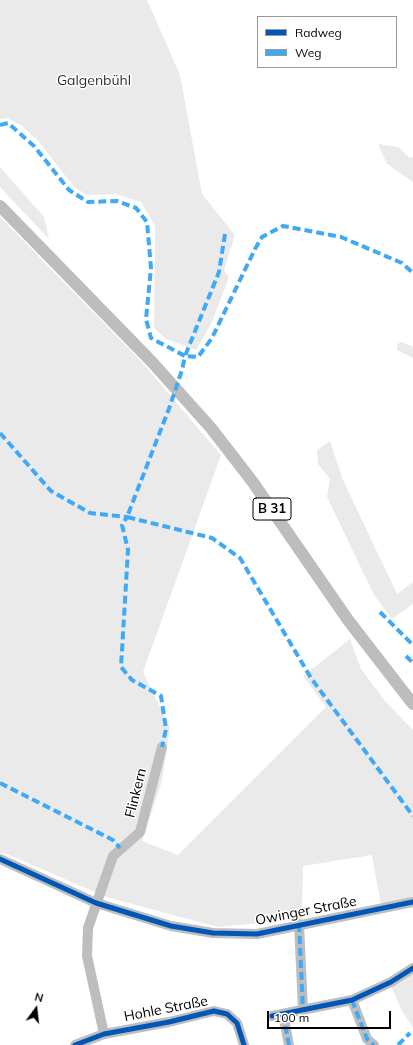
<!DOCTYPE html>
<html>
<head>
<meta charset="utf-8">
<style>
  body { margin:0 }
  #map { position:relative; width:413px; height:1045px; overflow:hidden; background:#fff; font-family:Mulish,sans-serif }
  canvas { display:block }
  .legend { position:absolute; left:257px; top:16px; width:140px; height:52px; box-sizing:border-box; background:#fff; border:1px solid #999; margin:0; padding:5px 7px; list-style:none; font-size:12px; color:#000 }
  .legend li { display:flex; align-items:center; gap:8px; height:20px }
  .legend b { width:20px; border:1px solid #999 }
  .north { position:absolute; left:16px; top:989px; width:40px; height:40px; -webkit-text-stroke:3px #fff; paint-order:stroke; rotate:15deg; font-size:11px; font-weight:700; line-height:16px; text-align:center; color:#000 }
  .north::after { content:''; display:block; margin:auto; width:14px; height:18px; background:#000; clip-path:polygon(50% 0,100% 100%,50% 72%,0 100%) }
  .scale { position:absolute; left:267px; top:1011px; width:124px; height:18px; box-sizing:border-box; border:2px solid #000; border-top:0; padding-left:5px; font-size:12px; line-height:14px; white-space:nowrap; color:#000; -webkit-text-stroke:3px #fff; paint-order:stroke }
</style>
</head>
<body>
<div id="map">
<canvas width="413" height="1045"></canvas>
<ul class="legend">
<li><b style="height:5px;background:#0057b8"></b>Radweg</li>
<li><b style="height:5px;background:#3fa9f5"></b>Weg</li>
</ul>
<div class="north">N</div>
<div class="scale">100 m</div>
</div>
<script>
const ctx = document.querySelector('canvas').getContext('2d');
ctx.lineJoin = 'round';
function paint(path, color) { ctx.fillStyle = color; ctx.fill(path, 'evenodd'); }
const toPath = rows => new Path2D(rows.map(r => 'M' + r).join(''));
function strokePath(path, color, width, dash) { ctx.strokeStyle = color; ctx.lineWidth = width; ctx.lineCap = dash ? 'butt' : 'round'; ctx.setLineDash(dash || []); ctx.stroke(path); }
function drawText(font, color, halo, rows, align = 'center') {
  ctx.font = font + ' Mulish,sans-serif'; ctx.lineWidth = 3; ctx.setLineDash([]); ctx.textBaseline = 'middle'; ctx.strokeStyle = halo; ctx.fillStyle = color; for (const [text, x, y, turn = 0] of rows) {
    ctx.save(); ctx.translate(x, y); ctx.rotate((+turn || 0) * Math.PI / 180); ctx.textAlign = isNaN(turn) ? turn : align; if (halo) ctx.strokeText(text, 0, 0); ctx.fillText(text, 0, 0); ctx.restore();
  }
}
paint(toPath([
  [0,0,147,0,180,75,202,194,235,235,224,270,229,277,212,322,196,350,166,339,154,328,155,226,141,202,116,194,87,195,74,187,39,142,22,126,7,118,0,119],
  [378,144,398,147,410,158,413,157,413,182,387,164],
  [0,167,44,217,49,239,0,187],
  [0,217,140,360,221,455,143,672,170,727,162,781,142,841,178,855,326,707,303,676,350,639,361,669,385,701,413,730,413,899,381,905,372,855,303,866,302,919,218,927,106,897,7,854,0,853],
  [402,342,413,347,413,358,397,350,397,344],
  [330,441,343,480,397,594,413,582,413,604,392,619,374,595,327,497,330,479,318,464,317,450],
  [413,973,413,1028,401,1009,391,986]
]), '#eaeaea');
strokePath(toPath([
  [0,859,96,903,171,926,213,933,257,934,413,902],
  [299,924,303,1010],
  [352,1000,367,1039,374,1045],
  [283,1014,289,1045],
  [272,1016,352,1000,391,982,413,968],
  [104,1034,87,956,88,928,113,856,140,832,162,747],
  [75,1045,104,1034,169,1022,214,1011,227,1014,237,1023,244,1045]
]), '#bebebe', 10);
strokePath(toPath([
  [0,206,152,362,211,428,252,481,348,620,413,704]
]), '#bdbdbd', 12);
strokePath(toPath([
  [0,125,8,123,34,146,69,190,88,202,117,201,136,208,147,222,151,268,146,319,151,338,185,356,182,370,170,406,127,517,212,538,240,558,311,678,413,816],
  [225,234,219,272,185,356,198,357,212,338,255,249,262,237,283,226,341,237,402,263,413,273],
  [0,433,51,491,90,513,127,517,122,525,128,550,121,667,132,680,161,696,166,729,162,747],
  [380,612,413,645],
  [406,656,413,663],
  [0,783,113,840,120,848],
  [299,924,303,1010],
  [352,1000,367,1039,374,1045],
  [283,1014,289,1045],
  [398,1045,410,1033]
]), '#3fa9f5', 4, [8, 4]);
strokePath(toPath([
  [0,859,96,903,171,926,213,933,257,934,413,902],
  [272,1016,352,1000,391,982,413,968],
  [75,1045,104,1034,169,1022,214,1011,227,1014,237,1023,244,1045]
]), '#0057b8', 5);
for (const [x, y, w] of [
  [272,509,38]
]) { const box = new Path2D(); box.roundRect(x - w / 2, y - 11, w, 22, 3); ctx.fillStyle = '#fff'; ctx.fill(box); strokePath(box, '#000', 1); }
drawText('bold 13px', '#000', null, [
  ["B 31",272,509]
]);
drawText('14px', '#2f2f2f', '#fff', [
  ["Galgenbühl",94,81]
]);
drawText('14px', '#000', '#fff', [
  ["Flinkern",136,793,-76],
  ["Owinger Straße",306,911,-11],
  ["Hohle Straße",166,1009,-11]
]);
</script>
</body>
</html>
